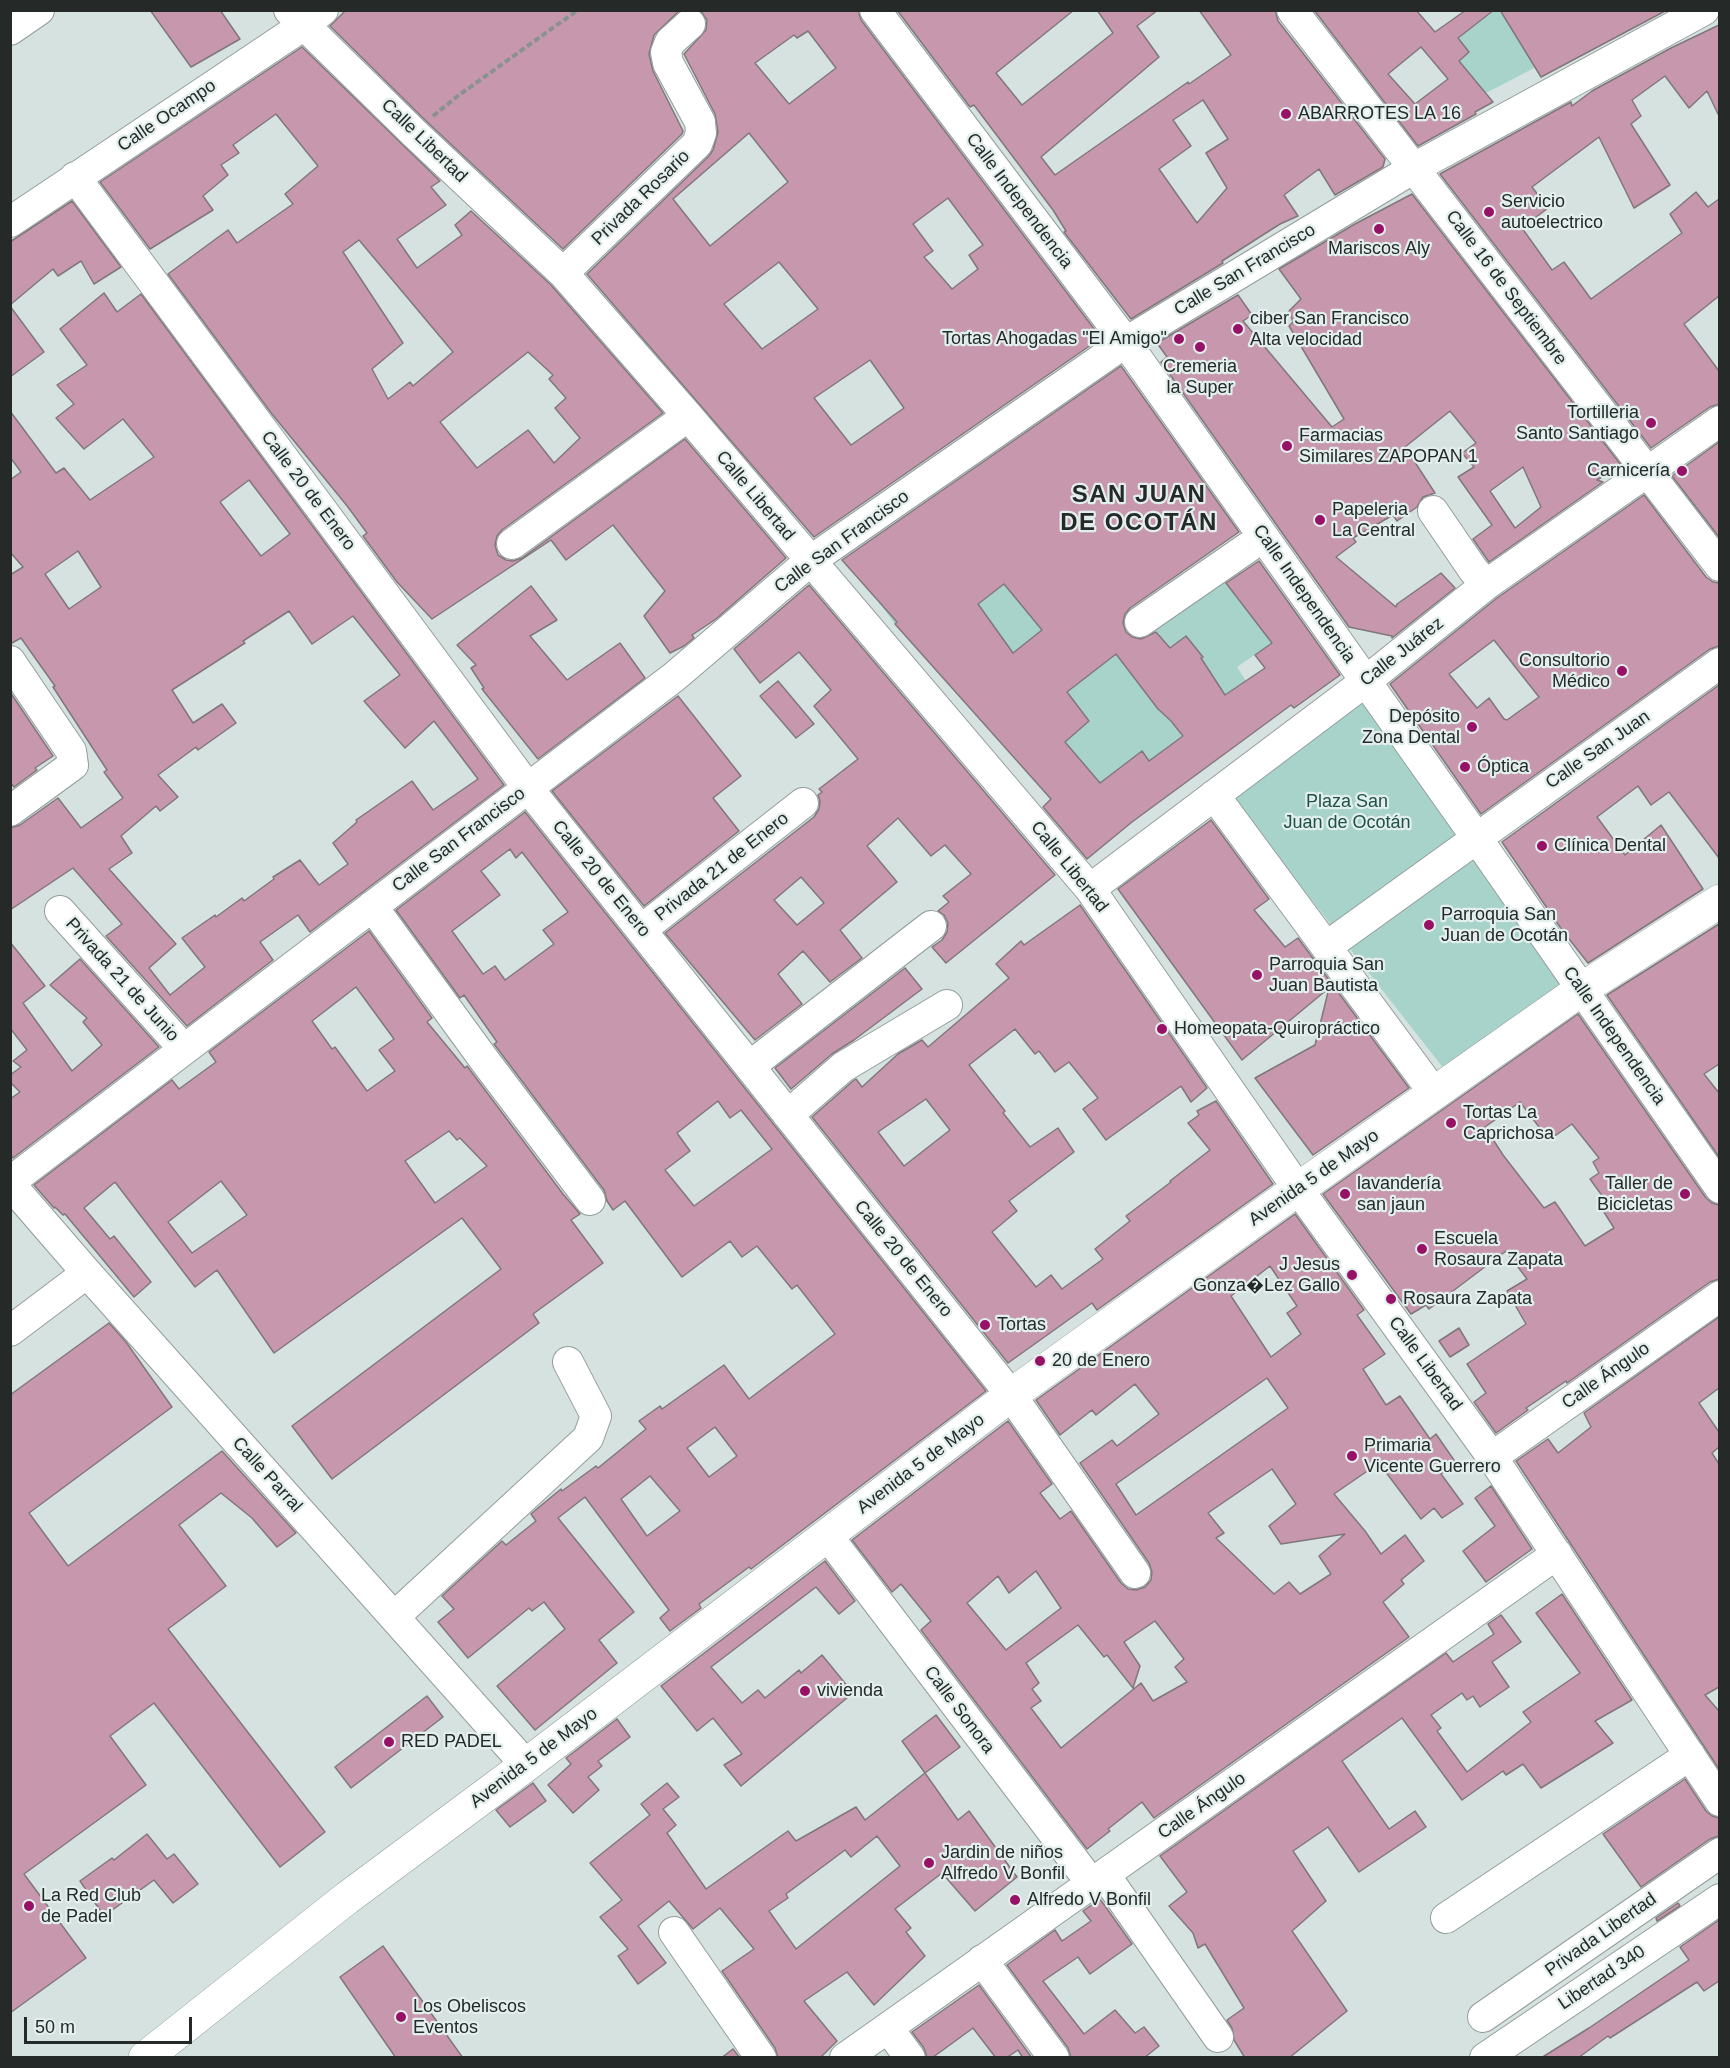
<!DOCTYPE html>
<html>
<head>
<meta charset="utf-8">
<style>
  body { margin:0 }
  #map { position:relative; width:1730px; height:2068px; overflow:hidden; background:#d6e2df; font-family:Arial,sans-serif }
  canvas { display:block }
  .frame { position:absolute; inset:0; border:12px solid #252a29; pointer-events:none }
  .scale { position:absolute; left:24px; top:2017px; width:168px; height:27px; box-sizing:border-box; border:3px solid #252a29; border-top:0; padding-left:8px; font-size:18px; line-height:21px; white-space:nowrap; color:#252a29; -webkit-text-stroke:4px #e3efec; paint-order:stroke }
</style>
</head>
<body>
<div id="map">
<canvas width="1730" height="2068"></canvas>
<div class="frame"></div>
<div class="scale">50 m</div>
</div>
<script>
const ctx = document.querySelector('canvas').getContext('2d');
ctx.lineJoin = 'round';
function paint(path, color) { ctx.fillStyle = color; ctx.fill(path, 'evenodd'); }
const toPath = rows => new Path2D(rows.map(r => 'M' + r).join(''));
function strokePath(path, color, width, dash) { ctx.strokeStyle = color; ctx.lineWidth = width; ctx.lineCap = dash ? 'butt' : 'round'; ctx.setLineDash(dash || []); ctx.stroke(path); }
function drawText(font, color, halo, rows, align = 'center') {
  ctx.font = font + ' Arial,sans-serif'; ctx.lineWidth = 4.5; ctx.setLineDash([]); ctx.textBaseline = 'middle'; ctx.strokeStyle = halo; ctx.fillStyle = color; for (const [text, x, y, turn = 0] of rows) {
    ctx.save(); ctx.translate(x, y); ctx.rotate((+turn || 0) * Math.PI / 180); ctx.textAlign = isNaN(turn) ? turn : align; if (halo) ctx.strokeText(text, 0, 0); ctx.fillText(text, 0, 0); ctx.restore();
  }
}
paint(toPath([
  [1494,11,1501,11,1536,67,1486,93,1459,61,1469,52,1458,38],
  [941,552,978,604,1004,584,1042,630,1013,653,1001,637,932,594,895,624,877,600],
  [1223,578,1272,643,1237,667,1246,681,1225,695,1215,679,1207,686,1192,666,1202,657,1186,636,1170,648,1154,628],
  [1116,654,1158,709,1171,721,1183,736,1156,756,1180,787,1173,791,1142,751,1100,783,1065,742,1089,721,1067,692],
  [1365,692,1570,988,1448,1074,1231,797]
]), '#a8d3ca');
const building = toPath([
  [150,10,220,10,240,39,191,67,150,10],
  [346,10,680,10,654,35,649,54,653,71,683,131,682,134,563,249,425,120,330,26,346,10],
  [700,10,858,10,861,20,1101,338,814,537,587,274,709,156,713,150,718,132,715,114,684,54,706,30,707,20,700,10],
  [808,31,836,68,789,104,755,63,794,35,797,38,808,31],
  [749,133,788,182,710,246,673,199,749,133],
  [948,198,983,245,969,255,978,269,952,289,924,257,933,251,913,224,948,198],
  [779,262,818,309,762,349,724,304,779,262],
  [870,360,904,408,851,445,814,398,870,360],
  [897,10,1074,10,996,73,1022,105,1113,33,1097,10,1158,10,1137,26,1159,57,1041,157,1055,175,1188,82,1189,84,1231,55,1199,10,1275,10,1278,21,1385,159,1383,167,1335,195,1319,169,1284,195,1298,216,1280,224,1222,261,1223,263,1131,319,1064,232,1066,231,1053,210,974,105,970,107,897,10],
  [1203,100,1228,139,1206,153,1227,188,1197,223,1159,169,1191,146,1173,120,1203,100],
  [1314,10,1416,10,1435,32,1466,10,1494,10,1458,38,1469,52,1459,61,1493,102,1475,112,1476,114,1418,146,1314,10],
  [1421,47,1448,79,1415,104,1388,74,1421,47],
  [1500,10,1667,10,1541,77,1500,10],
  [1719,25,1719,116,1707,91,1689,108,1665,76,1632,100,1641,116,1631,124,1670,185,1634,208,1599,137,1532,187,1548,208,1522,228,1552,270,1564,262,1591,299,1682,233,1670,214,1696,192,1708,207,1719,199,1719,296,1684,324,1719,371,1719,404,1710,407,1651,448,1440,174,1571,102,1572,106,1592,91,1671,48,1719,25],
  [302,47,440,181,431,187,446,205,397,239,417,268,462,235,455,225,471,211,551,285,663,413,502,530,497,536,495,545,498,555,506,560,513,561,522,558,685,439,786,558,716,619,692,635,694,638,684,646,670,653,644,616,665,591,613,525,566,560,551,540,432,619,397,582,363,536,367,533,348,507,272,414,168,274,228,230,237,243,293,204,285,194,318,166,276,114,233,145,239,153,221,165,228,175,203,196,213,210,150,249,100,182,302,47],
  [359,240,453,352,413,386,410,382,388,399,372,369,403,343,343,252,359,240],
  [528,352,553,375,549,379,566,398,555,408,580,438,554,463,528,430,477,468,440,422,528,352],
  [1412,194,1621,465,1597,480,1603,482,1489,562,1473,539,1492,525,1458,477,1474,467,1462,453,1476,443,1450,411,1405,447,1435,493,1423,497,1417,507,1397,521,1393,515,1353,538,1356,542,1336,557,1396,607,1397,604,1441,573,1455,588,1392,638,1392,636,1349,627,1161,362,1167,357,1157,343,1238,295,1252,315,1243,321,1332,427,1344,419,1289,326,1293,322,1289,311,1301,299,1279,269,1355,224,1412,194],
  [1523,467,1541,507,1515,528,1490,491,1523,467],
  [72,201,121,267,94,284,81,261,58,276,53,269,10,305,10,242,72,201],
  [104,293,117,312,141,294,504,785,310,932,298,915,260,942,273,960,187,1026,106,936,122,924,73,868,10,910,10,828,20,825,58,798,81,828,123,798,104,772,107,770,53,687,55,686,21,638,10,644,10,575,23,567,10,552,10,480,21,472,10,457,10,411,56,473,64,468,90,500,154,457,123,419,84,449,56,418,74,404,57,385,87,365,60,329,104,293],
  [249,480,290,534,261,556,220,502,249,480],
  [78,551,101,587,69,609,45,574,78,551],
  [289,611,312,644,353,616,400,675,364,701,405,748,434,721,478,779,433,810,412,781,356,820,357,822,333,843,348,864,319,885,300,860,273,877,274,879,244,901,242,898,216,917,215,915,182,938,205,967,170,995,149,968,176,944,109,869,132,853,121,836,156,806,160,811,178,797,158,775,196,747,198,750,236,723,222,704,193,723,172,690,245,643,243,641,289,611],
  [10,306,44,352,10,377,10,306],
  [1121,366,1239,532,1130,608,1125,614,1123,623,1126,632,1132,637,1141,639,1156,632,1170,648,1186,636,1203,657,1201,658,1225,695,1265,668,1255,655,1272,643,1226,583,1259,561,1340,675,1294,708,1291,705,1132,822,1087,859,1043,807,1051,799,903,633,895,624,897,622,842,560,1121,366],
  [1004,584,1042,630,1013,653,978,604,1004,584],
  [1116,654,1158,709,1171,721,1183,736,1149,761,1142,751,1100,783,1065,742,1089,721,1067,692,1116,654],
  [1719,442,1719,537,1672,476,1719,442],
  [1644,495,1706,577,1713,582,1719,583,1719,646,1710,649,1481,814,1390,684,1497,598,1644,495],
  [1494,640,1539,697,1507,720,1504,719,1489,698,1477,708,1449,674,1494,640],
  [809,585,1055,875,946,963,932,947,942,940,947,932,948,923,944,915,938,911,949,902,943,896,971,874,945,845,931,856,898,818,867,846,897,882,840,930,862,958,830,982,803,951,778,974,802,1004,755,1040,665,933,814,817,819,809,820,801,818,795,822,792,819,789,858,759,814,706,831,690,799,652,760,683,734,649,809,585],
  [801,877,824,903,797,925,774,900,801,877],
  [531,586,557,620,530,636,567,680,620,643,645,678,538,759,482,689,484,688,471,668,476,665,457,645,531,586],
  [778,681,814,724,796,738,760,696,778,681],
  [1719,685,1719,858,1669,792,1651,805,1638,786,1597,817,1625,855,1661,825,1703,889,1588,963,1562,930,1502,842,1719,685],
  [10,692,53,756,35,768,37,770,14,787,10,782,10,692],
  [678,696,741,776,713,798,739,831,644,906,552,791,678,696],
  [525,812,986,1391,751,1569,749,1567,699,1604,701,1608,670,1631,660,1618,669,1610,585,1497,558,1518,634,1612,599,1640,617,1663,535,1730,497,1686,565,1629,544,1602,532,1611,529,1608,468,1658,438,1622,454,1609,442,1596,502,1541,506,1545,536,1521,531,1514,538,1508,561,1489,562,1491,596,1466,598,1468,646,1429,639,1421,660,1406,662,1409,724,1365,749,1399,835,1334,797,1285,792,1289,757,1246,742,1257,730,1241,682,1277,625,1201,613,1210,607,1201,604,1190,494,1044,497,1042,464,995,460,998,396,910,525,812],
  [510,849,516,858,522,852,568,912,543,930,554,944,505,980,495,966,483,974,452,931,500,895,481,871,510,849],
  [718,1101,730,1118,741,1110,772,1149,694,1206,665,1170,690,1151,677,1133,718,1101],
  [715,1427,737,1456,709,1477,687,1448,715,1427],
  [650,1476,680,1511,647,1536,621,1499,650,1476],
  [1211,820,1269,899,1254,910,1285,947,1298,938,1409,1088,1313,1155,1255,1078,1315,1045,1329,988,1242,1060,1118,889,1211,820],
  [1080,905,1207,1088,1191,1102,1181,1086,1106,1140,1083,1109,1098,1098,1069,1062,1055,1072,1039,1051,1035,1054,1015,1029,969,1065,1005,1111,1003,1113,1030,1147,1058,1128,1074,1152,1009,1201,1017,1211,992,1232,1036,1287,1051,1275,1062,1289,1103,1259,1095,1249,1130,1221,1126,1216,1171,1182,1170,1181,1210,1150,1188,1123,1199,1115,1197,1111,1216,1101,1273,1184,1097,1310,1092,1303,1008,1363,812,1117,853,1081,856,1079,862,1087,898,1054,922,1040,928,1047,1009,978,996,964,1021,941,1024,945,1080,905],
  [926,1099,950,1130,904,1166,878,1132,926,1099],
  [1719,924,1719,1064,1704,1074,1719,1093,1719,1157,1607,995,1719,924],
  [369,931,432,1018,427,1022,465,1068,467,1066,563,1194,580,1214,571,1220,603,1263,533,1314,539,1323,332,1479,292,1426,501,1269,462,1218,274,1353,217,1270,195,1287,115,1182,84,1208,110,1239,114,1236,151,1282,134,1297,65,1214,63,1215,55,1207,54,1208,34,1185,172,1080,179,1089,216,1062,209,1052,369,931],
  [356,987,394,1039,379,1050,395,1071,367,1091,335,1047,332,1049,312,1021,356,987],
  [449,1131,457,1140,460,1138,487,1166,435,1203,405,1161,449,1131],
  [221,1181,247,1215,192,1253,168,1222,221,1181],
  [10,942,45,986,23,1003,72,1071,102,1045,83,1022,87,1018,50,985,80,959,159,1047,13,1158,10,1154,10,1099,20,1092,10,1082,10,1075,21,1067,13,1061,27,1050,10,1028,10,942],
  [905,968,922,989,854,1040,832,1054,791,1089,775,1068,905,968],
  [1578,1014,1706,1198,1712,1203,1719,1205,1719,1279,1710,1282,1567,1383,1566,1381,1526,1408,1528,1410,1496,1433,1474,1402,1486,1393,1467,1364,1526,1324,1507,1291,1527,1279,1506,1251,1429,1309,1426,1305,1411,1314,1323,1194,1578,1014],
  [1520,1102,1549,1140,1572,1124,1599,1158,1593,1162,1599,1173,1590,1179,1603,1197,1597,1201,1614,1228,1585,1246,1555,1202,1544,1208,1503,1155,1485,1127,1520,1102],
  [1295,1214,1364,1310,1357,1315,1385,1354,1363,1369,1386,1405,1400,1396,1430,1439,1436,1434,1456,1463,1441,1474,1463,1504,1442,1518,1434,1508,1421,1519,1379,1463,1334,1494,1365,1531,1381,1554,1405,1535,1424,1561,1401,1580,1404,1584,1383,1602,1409,1637,1154,1818,1142,1802,1108,1829,1110,1831,1087,1849,921,1630,931,1621,901,1584,892,1592,852,1540,1008,1421,1052,1484,1040,1493,1060,1519,1071,1511,1121,1583,1128,1589,1136,1590,1145,1587,1151,1580,1152,1572,1149,1563,1080,1463,1112,1440,1117,1446,1159,1414,1135,1384,1096,1415,1092,1410,1060,1435,1036,1400,1295,1214],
  [1270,1266,1297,1306,1287,1313,1301,1334,1271,1357,1231,1296,1270,1266],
  [1267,1378,1288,1408,1136,1515,1116,1484,1267,1378],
  [1272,1469,1296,1504,1269,1526,1281,1544,1345,1534,1319,1556,1331,1574,1300,1594,1289,1582,1274,1594,1216,1538,1224,1533,1208,1513,1272,1469],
  [1036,1571,1061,1608,1006,1650,967,1603,998,1576,1009,1593,1036,1571],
  [1155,1621,1184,1659,1175,1667,1187,1682,1153,1701,1141,1683,1061,1748,1031,1708,1041,1701,1032,1689,1039,1683,1026,1663,1078,1625,1104,1657,1107,1655,1133,1688,1140,1666,1124,1642,1155,1621],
  [1719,1317,1719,1388,1699,1403,1719,1432,1719,1447,1712,1453,1719,1464,1719,1687,1705,1695,1719,1711,1719,1769,1516,1461,1548,1439,1558,1453,1591,1427,1584,1413,1719,1317],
  [109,1323,126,1342,172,1407,29,1513,68,1566,222,1451,296,1533,277,1547,252,1518,221,1493,179,1525,226,1586,168,1629,325,1832,280,1867,154,1703,110,1736,146,1785,24,1874,86,1958,10,2013,10,1395,109,1323],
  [1459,1328,1469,1345,1450,1357,1439,1341,1459,1328],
  [1491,1486,1532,1549,1486,1582,1463,1551,1495,1526,1475,1498,1491,1486],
  [825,1561,855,1601,839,1614,816,1587,711,1667,742,1703,758,1690,765,1698,799,1670,801,1673,822,1655,853,1693,741,1786,724,1765,742,1754,713,1718,697,1731,661,1686,825,1561],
  [1562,1594,1632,1700,1595,1721,1613,1743,1541,1788,1523,1764,1506,1775,1503,1771,1462,1800,1402,1718,1342,1761,1389,1829,1415,1811,1426,1827,1359,1872,1328,1827,1293,1851,1326,1901,1292,1931,1347,2011,1289,2058,1245,2058,1234,2040,1232,2028,1227,2020,1244,2008,1205,1944,1198,1948,1193,1933,1169,1906,1187,1892,1160,1856,1446,1653,1453,1662,1494,1634,1488,1624,1501,1615,1521,1642,1492,1662,1509,1687,1480,1707,1473,1696,1467,1700,1462,1693,1431,1715,1441,1728,1437,1731,1467,1772,1531,1722,1523,1712,1580,1673,1536,1613,1562,1594],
  [427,1696,443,1717,351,1788,335,1767,427,1696],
  [936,1715,960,1747,925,1773,902,1741,936,1715],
  [617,1719,630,1737,598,1761,602,1766,588,1777,599,1790,573,1813,548,1785,571,1764,566,1758,617,1719],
  [925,1773,958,1820,969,1811,1017,1877,975,1911,942,1873,895,1909,911,1928,906,1932,925,1956,874,2005,847,1972,804,2001,837,2041,820,2058,778,2058,775,2048,722,1971,754,1949,720,1908,693,1929,669,1901,638,1926,666,1963,638,1984,618,1956,628,1949,600,1917,622,1900,590,1863,650,1815,641,1804,667,1783,679,1797,663,1809,676,1825,667,1833,706,1889,788,1831,796,1841,856,1807,865,1820,925,1773],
  [877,1836,900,1866,796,1949,769,1911,788,1898,786,1894,845,1850,851,1857,877,1836],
  [1685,1779,1706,1811,1712,1816,1719,1818,1719,1836,1710,1839,1641,1887,1603,1834,1685,1779],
  [533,1783,546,1801,510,1827,496,1810,533,1783],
  [147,1834,167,1859,174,1854,198,1884,173,1903,154,1880,104,1916,80,1881,112,1858,114,1860,147,1834],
  [1100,1899,1132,1944,1090,1974,1078,1957,1043,1981,1084,2034,1115,2010,1135,2033,1144,2027,1159,2046,1144,2058,1071,2058,1068,2048,1007,1965,1055,1930,1062,1941,1091,1921,1083,1911,1100,1899],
  [1678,1903,1680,1906,1657,1921,1656,1918,1678,1903],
  [1719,1920,1719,1981,1704,1991,1697,1982,1610,2038,1608,2036,1578,2058,1541,2058,1589,2028,1689,1960,1680,1947,1719,1920],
  [383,1946,463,2058,396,2058,340,1977,383,1946],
  [979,1985,1032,2058,1023,2058,1018,2050,1006,2058,996,2058,973,2028,932,2058,927,2058,924,2048,912,2032,979,1985],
  [733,2049,740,2058,721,2058,733,2049]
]);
paint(building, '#c797ae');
strokePath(building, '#81777b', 1.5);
const minor = toPath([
  [289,10,413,132,563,273,688,416,1090,889,1298,1189,1492,1457,1720,1801],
  [875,10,1122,337,1476,837,1720,1188],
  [1292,10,1720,566],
  [10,30,39,10],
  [75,177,528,788,1011,1395,1135,1573],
  [10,222,304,25,323,10],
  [563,273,697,144,701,133,700,122,668,63,666,52,670,42,690,24],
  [1433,511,1474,571,1487,584],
  [512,544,688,416],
  [1140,622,1263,537],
  [10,661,71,751,73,765,10,811],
  [1214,795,1434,1093],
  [1090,889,1366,681,1487,584,1720,421],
  [372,906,485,1061,590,1200],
  [60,911,184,1049],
  [641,930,803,803],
  [1326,947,1720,663],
  [750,1066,931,926],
  [788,1115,843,1067,947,1005],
  [10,1182,674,677,810,561,1126,342,1414,168,1704,10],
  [10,1184,87,1273,526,1765],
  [10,1331,87,1273],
  [1492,1457,1720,1296],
  [827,1535,1092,1884],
  [394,1617,588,1438,596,1416,568,1362],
  [1105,1875,1218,2037],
  [1446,1918,1690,1755],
  [674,1932,761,2058],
  [982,1960,1054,2058],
  [1483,2017,1720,1853],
  [888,2028,910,2058],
  [845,2058,1557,1554],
  [1485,2058,1720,1899]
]);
const major = toPath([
  [145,2058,347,1898,526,1765,1011,1395,1298,1189,1582,989,1720,901]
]);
strokePath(minor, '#939e9c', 32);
strokePath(major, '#939e9c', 34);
strokePath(toPath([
  [433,116,459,95,578,10]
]), '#89928f', 4, [6, 3]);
strokePath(minor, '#fff', 30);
strokePath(major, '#fff', 33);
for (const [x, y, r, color] of [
  [1286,114,6,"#971167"],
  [1489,212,6,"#971167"],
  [1379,229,6,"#971167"],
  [1238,329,6,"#971167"],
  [1179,339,6,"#971167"],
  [1200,347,6,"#971167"],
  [1651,423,6,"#971167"],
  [1287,446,6,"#971167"],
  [1682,471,6,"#971167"],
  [1320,520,6,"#971167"],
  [1622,671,6,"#971167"],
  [1472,727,6,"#971167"],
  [1465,767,6,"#971167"],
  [1542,846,6,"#971167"],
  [1429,925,6,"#971167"],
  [1257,975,6,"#971167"],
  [1162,1029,6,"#971167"],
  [1451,1123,6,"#971167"],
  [1345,1194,6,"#971167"],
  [1685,1194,6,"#971167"],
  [1422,1249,6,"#971167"],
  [1352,1275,6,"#971167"],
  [1391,1299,6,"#971167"],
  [985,1325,6,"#971167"],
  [1040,1361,6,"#971167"],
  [1352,1456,6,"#971167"],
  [805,1691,6,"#971167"],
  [389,1742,6,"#971167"],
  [929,1863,6,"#971167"],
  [1015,1900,6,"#971167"],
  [29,1906,6,"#971167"],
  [401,2017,6,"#971167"]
]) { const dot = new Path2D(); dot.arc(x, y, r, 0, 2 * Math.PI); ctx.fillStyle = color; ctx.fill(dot); strokePath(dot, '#e3efec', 2); }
drawText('18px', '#252a29', '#e3efec', [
  ["ABARROTES LA 16",1298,114],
  ["Servicio",1501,202],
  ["autoelectrico",1501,223],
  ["Mariscos Aly",1379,249,"center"],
  ["ciber San Francisco",1250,319],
  ["Alta velocidad",1250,340],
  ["Tortas Ahogadas \"El Amigo\"",1167,339,"right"],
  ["Cremeria",1200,367,"center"],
  ["la Super",1200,388,"center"],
  ["Tortilleria",1639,413,"right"],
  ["Santo Santiago",1639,434,"right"],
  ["Farmacias",1299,436],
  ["Similares ZAPOPAN 1",1299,457],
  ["Carnicería",1670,471,"right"],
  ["Papeleria",1332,510],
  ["La Central",1332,531],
  ["Consultorio",1610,661,"right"],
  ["Médico",1610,682,"right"],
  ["Depósito",1460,717,"right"],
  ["Zona Dental",1460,738,"right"],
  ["Óptica",1477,767],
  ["Clínica Dental",1554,846],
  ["Parroquia San",1441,915],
  ["Juan de Ocotán",1441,936],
  ["Parroquia San",1269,965],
  ["Juan Bautista",1269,986],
  ["Homeopata-Quiropráctico",1174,1029],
  ["Tortas La",1463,1113],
  ["Caprichosa",1463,1134],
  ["lavandería",1357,1184],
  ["san jaun",1357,1205],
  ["Taller de",1673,1184,"right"],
  ["Bicicletas",1673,1205,"right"],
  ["Escuela",1434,1239],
  ["Rosaura Zapata",1434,1260],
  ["J Jesus",1340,1265,"right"],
  ["Gonza�Lez Gallo",1340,1286,"right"],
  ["Rosaura Zapata",1403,1299],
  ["Tortas",997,1325],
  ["20 de Enero",1052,1361],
  ["Primaria",1364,1446],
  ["Vicente Guerrero",1364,1467],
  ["vivienda",817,1691],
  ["RED PADEL",401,1742],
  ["Jardin de niños",941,1853],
  ["Alfredo V Bonfil",941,1874],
  ["La Red Club",41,1896],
  ["de Padel",41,1917],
  ["Alfredo V Bonfil",1027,1900],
  ["Los Obeliscos",413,2007],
  ["Eventos",413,2028]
], 'left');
drawText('18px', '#252a29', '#e3efec', [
  ["Calle Ocampo",167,116,-34],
  ["Calle Libertad",424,141,44],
  ["Privada Rosario",641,198,-44],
  ["Calle Independencia",1019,201,53],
  ["Calle San Francisco",1245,270,-31],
  ["Calle 16 de Septiembre",1506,288,53],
  ["Calle 20 de Enero",308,491,53],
  ["Calle Libertad",755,496,50],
  ["Calle San Francisco",842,542,-36],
  ["Calle Independencia",1304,594,55],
  ["Calle Juárez",1402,652,-38],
  ["Calle San Juan",1598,750,-35],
  ["Calle San Francisco",459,840,-37],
  ["Privada 21 de Enero",722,867,-38],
  ["Calle Libertad",1069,867,51],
  ["Calle 20 de Enero",601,879,51],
  ["Privada 21 de Junio",122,980,48],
  ["Calle Independencia",1614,1036,55],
  ["Avenida 5 de Mayo",1314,1178,-35],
  ["Calle 20 de Enero",903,1259,51],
  ["Calle Libertad",1425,1364,54],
  ["Calle Ángulo",1606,1376,-35],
  ["Avenida 5 de Mayo",921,1464,-37],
  ["Calle Parral",267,1475,48],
  ["Calle Sonora",959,1710,53],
  ["Avenida 5 de Mayo",534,1758,-37],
  ["Calle Ángulo",1202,1806,-35],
  ["Privada Libertad",1601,1935,-35],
  ["Libertad 340",1602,1978,-34]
]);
drawText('18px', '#1e5149', '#e3efec', [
  ["Plaza San",1347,802],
  ["Juan de Ocotán",1347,823]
]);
ctx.letterSpacing = '1.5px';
drawText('bold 24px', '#252a29', '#e3efec', [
  ["SAN JUAN",1139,495],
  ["DE OCOTÁN",1139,523]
]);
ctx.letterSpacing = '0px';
</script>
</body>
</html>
